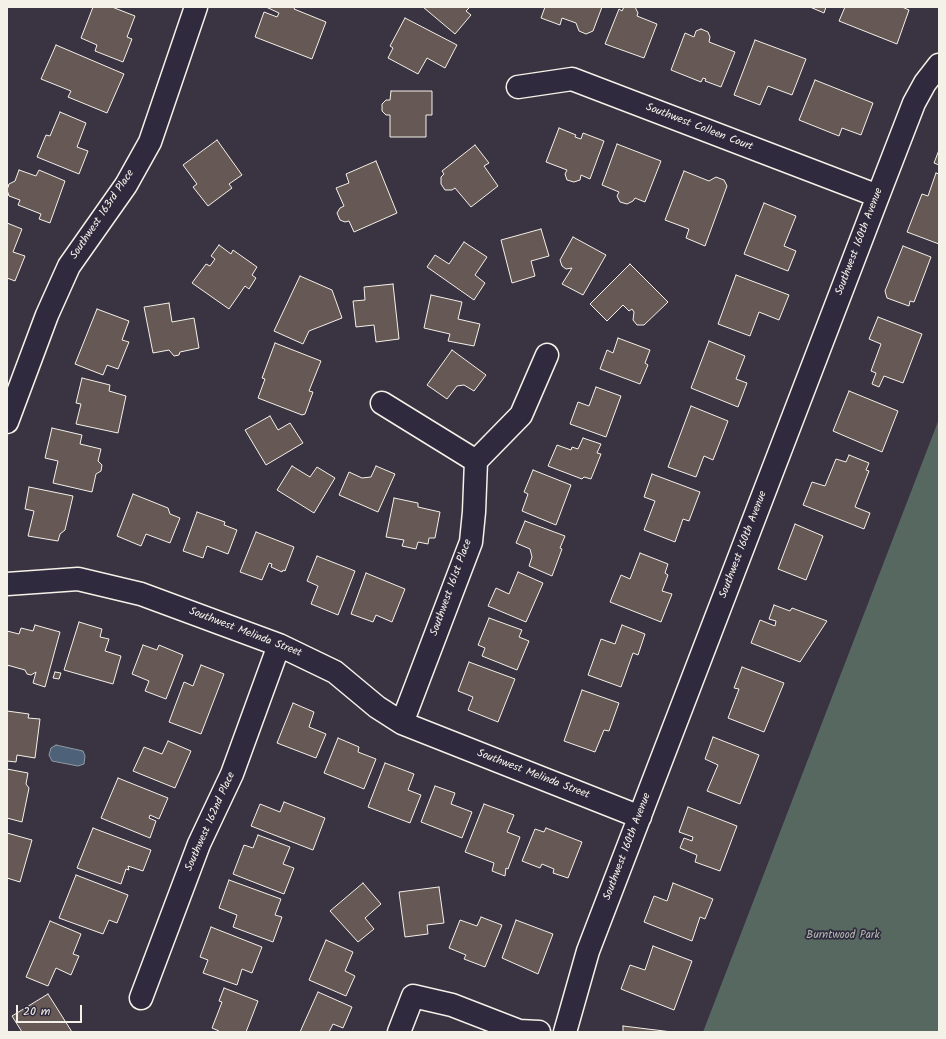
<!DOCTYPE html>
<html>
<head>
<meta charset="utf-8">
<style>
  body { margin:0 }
  #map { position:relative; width:946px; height:1039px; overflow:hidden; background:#3a3342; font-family:Kalam,sans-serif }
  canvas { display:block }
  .frame { position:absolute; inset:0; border:8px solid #f4f1e8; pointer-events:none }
  .scale { position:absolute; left:16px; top:1005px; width:66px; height:18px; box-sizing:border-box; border:2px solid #f4f1e8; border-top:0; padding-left:5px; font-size:12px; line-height:14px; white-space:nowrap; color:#f4f1e8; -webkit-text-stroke:3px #2f2a3d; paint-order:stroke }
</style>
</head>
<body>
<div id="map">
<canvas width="946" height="1039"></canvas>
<div class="frame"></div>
<div class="scale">20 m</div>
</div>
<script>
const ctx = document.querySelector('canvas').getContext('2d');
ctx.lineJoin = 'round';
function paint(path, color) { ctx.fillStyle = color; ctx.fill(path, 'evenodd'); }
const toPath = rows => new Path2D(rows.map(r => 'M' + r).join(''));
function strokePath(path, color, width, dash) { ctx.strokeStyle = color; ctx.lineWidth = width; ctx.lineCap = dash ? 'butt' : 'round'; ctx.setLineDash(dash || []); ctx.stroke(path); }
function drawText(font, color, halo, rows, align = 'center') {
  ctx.font = font + ' Kalam,sans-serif'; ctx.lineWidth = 3.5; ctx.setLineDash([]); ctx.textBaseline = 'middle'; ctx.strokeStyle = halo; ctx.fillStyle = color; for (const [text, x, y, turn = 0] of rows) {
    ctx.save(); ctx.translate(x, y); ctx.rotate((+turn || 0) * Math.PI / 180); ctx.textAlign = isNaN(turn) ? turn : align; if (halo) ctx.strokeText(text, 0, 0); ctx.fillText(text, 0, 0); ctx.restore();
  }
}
paint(toPath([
  [939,419,939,1032,703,1032]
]), '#576861');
const water = toPath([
  [56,745,83,751,85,756,84,764,78,766,52,761,49,755,51,748,56,745]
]);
paint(water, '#4d6178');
strokePath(water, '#909ba5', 1);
const building = toPath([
  [93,7,112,7,135,16,127,37,132,39,123,62,95,51,97,45,81,38,93,7],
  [266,7,295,7,294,9,326,22,312,59,255,37,264,12,277,17,279,13,266,7],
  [423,7,470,7,466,11,471,15,455,34,423,7],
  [545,7,602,7,593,31,586,34,579,31,576,23,562,18,560,25,541,18,545,7],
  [624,7,635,7,638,13,637,16,657,24,644,58,605,44,619,9,622,11,624,7],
  [810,7,826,7,824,13,810,7],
  [845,7,902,7,909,10,897,44,839,21,845,7],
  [405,18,457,45,445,68,427,58,418,74,388,58,393,48,390,46,405,18],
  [701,29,708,32,710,37,709,42,735,52,721,87,705,81,706,79,703,78,701,82,671,70,685,33,694,37,696,31,701,29],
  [755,40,806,59,792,95,768,86,760,105,734,95,755,40],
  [56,45,124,74,107,113,68,97,71,91,41,79,56,45],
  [815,80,873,103,861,135,842,128,839,136,799,120,815,80],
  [391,91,432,91,432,115,426,115,426,137,390,137,390,115,386,115,382,111,382,104,386,100,390,100,391,91],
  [60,112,86,123,77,147,88,151,79,174,37,157,46,135,50,136,60,112],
  [559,128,576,135,575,137,581,139,583,133,604,141,590,179,581,175,580,180,574,182,567,180,565,174,567,170,546,162,559,128],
  [217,140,242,175,229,184,232,188,208,206,193,187,197,184,183,165,217,140],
  [617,144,661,161,645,202,635,198,633,201,627,204,620,202,617,196,619,192,602,185,617,144],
  [475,145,489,163,484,166,498,186,471,207,455,188,452,190,445,190,441,184,441,177,444,174,442,171,475,145],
  [939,150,939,165,934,163,939,150],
  [376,161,397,213,354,232,349,221,345,222,340,220,337,213,340,208,344,206,336,188,349,183,346,174,376,161],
  [19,170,36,176,39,170,65,181,50,223,39,219,41,214,18,205,20,200,9,196,7,190,9,184,15,181,19,170],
  [684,171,709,181,716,177,724,180,727,186,705,246,686,238,689,229,665,220,684,171],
  [936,173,939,174,939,244,907,232,922,194,928,196,936,173],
  [764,203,796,216,784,246,796,251,788,271,744,254,764,203],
  [7,223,22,229,13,252,25,256,15,281,7,278,7,223],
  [541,229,549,256,531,261,535,276,512,283,501,240,541,229],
  [573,237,606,255,583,295,562,284,572,268,566,269,562,266,560,260,573,237],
  [464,242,487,257,475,275,485,283,474,300,427,267,435,255,449,264,464,242],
  [219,245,231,254,233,250,257,267,252,275,256,278,249,289,245,286,229,309,192,283,206,264,210,266,215,259,211,256,219,245],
  [903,246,931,257,914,302,910,301,909,306,887,298,885,291,903,246],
  [630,264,668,302,644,325,637,325,633,320,634,312,632,309,629,311,623,305,607,321,590,304,630,264],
  [736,275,789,295,779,320,759,312,750,336,718,324,736,275],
  [300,276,332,290,342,318,309,331,303,344,274,331,300,276],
  [393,284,399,339,376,342,374,325,356,327,353,301,365,300,364,287,393,284],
  [431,295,462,302,458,319,480,324,474,346,448,341,450,334,424,328,431,295],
  [169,303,172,322,194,318,199,348,180,352,179,355,174,356,169,350,153,353,144,307,169,303],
  [97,309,129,321,122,340,129,342,118,369,107,365,103,375,75,364,97,309],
  [878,317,922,334,903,383,884,376,879,387,872,384,876,373,871,371,881,344,869,339,878,317],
  [618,338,650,350,645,363,648,365,640,384,600,369,607,350,613,353,618,338],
  [709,341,745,356,736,379,747,383,738,407,691,388,709,341],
  [275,343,321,361,309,391,313,392,305,414,302,415,258,398,265,379,262,378,275,343],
  [452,350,486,375,474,391,464,385,457,386,447,399,427,385,452,350],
  [82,378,110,385,109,391,126,396,118,433,76,424,81,404,76,403,82,378],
  [596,387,621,396,606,437,570,424,578,402,589,406,596,387],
  [849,391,898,411,882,452,833,431,849,391],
  [691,406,728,421,713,460,704,456,696,477,668,467,691,406],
  [270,416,278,430,290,423,303,443,266,465,245,430,270,416],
  [52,428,82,435,80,444,101,449,98,461,102,465,101,471,96,474,92,492,53,483,58,461,45,458,52,428],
  [583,438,601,444,597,453,601,454,591,479,584,477,582,479,548,466,557,445,571,450,572,447,578,449,583,438],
  [849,455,869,463,866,470,869,471,855,507,870,513,864,529,803,505,812,482,825,486,836,459,846,462,849,455],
  [292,466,310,477,317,467,335,478,314,513,277,490,292,466],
  [376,466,395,474,378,512,339,495,349,472,362,478,371,477,376,466],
  [533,470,571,485,556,525,522,511,528,494,524,492,533,470],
  [652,474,700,492,689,521,683,519,675,542,644,530,655,501,644,497,652,474],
  [29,487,73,496,65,530,60,534,58,541,28,536,34,511,25,509,29,487],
  [133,494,168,508,170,514,180,518,170,543,146,534,141,546,117,536,133,494],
  [394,498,418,503,418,507,440,512,435,538,429,538,428,544,418,542,416,549,402,546,404,540,386,537,394,498],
  [197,512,225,522,224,525,237,530,228,554,207,546,203,558,183,551,197,512],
  [525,521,565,536,560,548,562,549,552,576,529,566,532,557,530,549,516,543,525,521],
  [795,524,823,536,806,580,778,569,795,524],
  [256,532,294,547,285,571,283,570,282,572,271,567,272,564,269,563,262,580,240,572,256,532],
  [640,553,668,564,665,573,668,575,662,591,672,594,661,622,610,602,621,575,630,579,640,553],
  [317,556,355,571,338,615,311,604,318,586,307,581,317,556],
  [518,572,543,583,526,622,488,606,496,588,509,594,518,572],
  [366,573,405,589,392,622,376,615,373,622,351,614,366,573],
  [774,605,790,611,792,608,827,621,800,662,751,643,760,620,775,626,776,621,769,619,774,605],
  [489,618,522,630,519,637,529,641,517,670,482,656,485,648,478,645,489,618],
  [79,622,102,629,100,637,109,639,105,651,121,656,113,684,64,670,79,622],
  [35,625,60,632,45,687,33,683,36,672,31,675,27,674,25,670,7,665,7,631,19,634,21,628,33,631,35,625],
  [622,625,645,634,638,655,633,653,621,687,588,675,601,639,615,644,622,625],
  [143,645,157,650,159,645,183,655,166,699,145,691,149,681,132,674,143,645],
  [469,662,515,679,498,722,468,710,473,697,458,691,469,662],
  [201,665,224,674,201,734,169,722,184,682,193,686,201,665],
  [742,667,784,683,764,732,728,718,739,689,734,688,742,667],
  [55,672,61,673,59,679,53,678,55,672],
  [582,690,619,703,609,731,604,730,595,752,564,741,582,690],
  [293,703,314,712,309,727,326,734,316,758,277,743,293,703],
  [7,711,29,714,28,718,40,719,35,758,17,755,16,762,7,761,7,711],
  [713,737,759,755,740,804,707,791,718,765,705,759,713,737],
  [338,738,359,747,358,752,376,759,364,789,324,773,338,738],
  [168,741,191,751,175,788,133,771,144,747,162,754,168,741],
  [385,763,414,774,408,790,421,795,410,823,368,807,385,763],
  [7,769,28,773,26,784,29,788,22,822,7,818,7,769],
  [118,778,168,798,159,819,150,815,149,818,156,821,150,838,101,818,118,778],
  [435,786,455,793,451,804,472,812,462,838,421,822,435,786],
  [284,802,325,818,313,850,251,826,260,804,280,812,284,802],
  [484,804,514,815,507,832,520,837,508,869,506,868,505,876,492,871,494,863,465,852,484,804],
  [688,807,737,826,720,871,695,862,697,855,680,848,684,838,692,841,693,837,679,832,688,807],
  [93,828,151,850,143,871,128,866,129,870,126,869,121,884,77,868,93,828],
  [546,828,582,842,568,878,553,873,554,869,542,864,540,868,522,861,535,829,544,832,546,828],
  [7,833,32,840,20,882,7,878,7,833],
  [258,835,290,847,283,864,294,868,284,894,233,874,244,845,253,848,258,835],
  [76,875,128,895,117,923,109,920,103,934,59,918,76,875],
  [229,880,281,899,275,915,282,917,273,942,233,927,237,915,219,908,229,880],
  [363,883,381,904,365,918,374,929,358,942,330,911,363,883],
  [673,883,713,899,705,919,700,917,692,941,644,922,654,896,667,901,673,883],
  [439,887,444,923,427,925,428,934,405,937,399,892,439,887],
  [481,917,502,925,485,967,464,959,466,955,449,948,460,920,477,926,481,917],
  [516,920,553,934,538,974,502,958,516,920],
  [50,921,81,934,73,954,79,956,71,975,56,968,48,986,26,977,50,921],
  [211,927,262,947,252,973,242,969,237,985,203,973,208,960,200,957,211,927],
  [326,940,353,952,345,971,355,976,346,996,309,980,326,940],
  [653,946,692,961,674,1010,621,989,630,965,645,970,653,946],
  [224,988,258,1001,246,1032,219,1032,219,1031,212,1028,222,1002,219,1001,224,988],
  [318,992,352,1007,343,1028,333,1024,329,1032,300,1032,318,992],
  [48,994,72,1032,22,1032,12,1016,48,994],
  [623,1026,672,1032,623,1032,623,1026]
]);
paint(building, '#665854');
strokePath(building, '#f4f1e8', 1);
const minor = toPath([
  [518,87,572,79,878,196],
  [382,403,476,461],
  [7,422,47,315,69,266,126,185,150,142,196,7],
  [476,461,521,415,547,355],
  [7,584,78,579,141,594,279,645,335,672,377,707,402,723,640,817],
  [402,723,471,542,474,512,476,461],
  [141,998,199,844,232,774,279,645],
  [399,1032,413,996,452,1005,519,1031,539,1032],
  [565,1032,588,951,878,196,914,103,925,83,939,65]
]);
strokePath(minor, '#f4f1e8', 25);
strokePath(minor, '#2f2a3d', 22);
drawText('11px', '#f4f1e8', '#2f2a3d', [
  ["Southwest Colleen Court",699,128,21],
  ["Southwest 163rd Place",103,215,-56],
  ["Southwest 160th Avenue",860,242,-69],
  ["Southwest 160th Avenue",744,545,-69],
  ["Southwest 161st Place",452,588,-70],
  ["Southwest Melinda Street",245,633,21],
  ["Southwest Melinda Street",533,775,21],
  ["Southwest 162nd Place",211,822,-66],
  ["Southwest 160th Avenue",628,847,-69]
]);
drawText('11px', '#b5bab2', '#2f2a3d', [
  ["Burntwood Park",843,936]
]);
</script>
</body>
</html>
